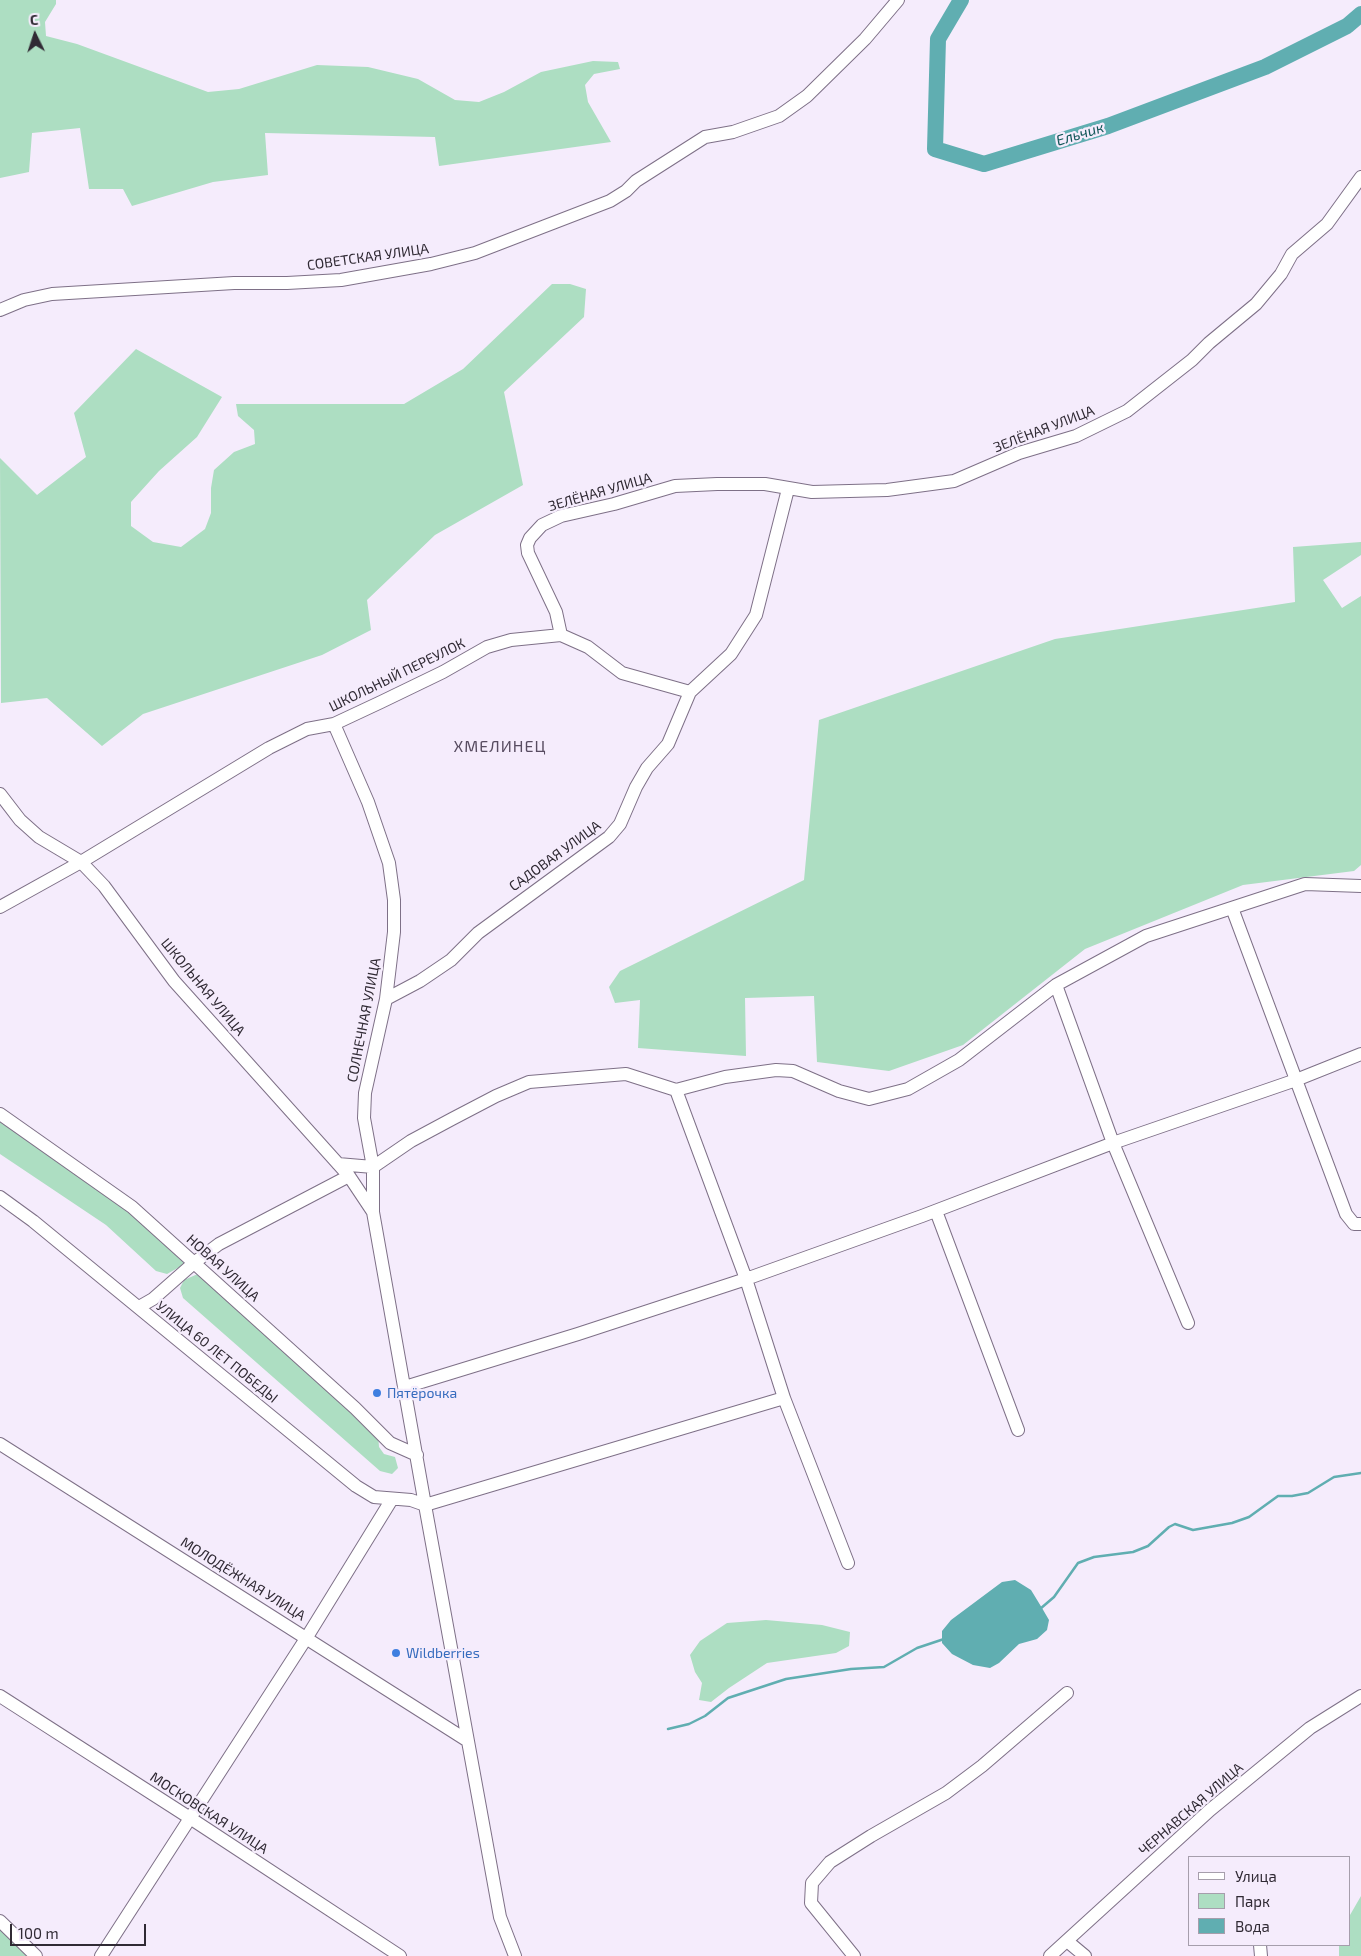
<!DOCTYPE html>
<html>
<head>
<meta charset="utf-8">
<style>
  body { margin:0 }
  #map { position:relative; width:1361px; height:1956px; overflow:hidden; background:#f5ecfc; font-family:"Exo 2",sans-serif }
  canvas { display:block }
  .legend { position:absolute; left:1188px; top:1856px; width:162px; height:90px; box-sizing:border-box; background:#f5ecfc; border:1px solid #a69eac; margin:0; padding:6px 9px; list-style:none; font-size:15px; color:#302a34 }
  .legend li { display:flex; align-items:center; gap:10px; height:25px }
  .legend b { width:25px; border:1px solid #a69eac }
  .north { position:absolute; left:10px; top:10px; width:50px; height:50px; -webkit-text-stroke:4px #f5ecfc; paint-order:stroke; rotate:356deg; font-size:14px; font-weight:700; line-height:20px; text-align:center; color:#302a34 }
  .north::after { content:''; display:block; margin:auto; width:18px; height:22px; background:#302a34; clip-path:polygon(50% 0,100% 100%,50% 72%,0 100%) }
  .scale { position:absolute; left:10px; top:1924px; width:136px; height:22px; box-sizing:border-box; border:2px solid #302a34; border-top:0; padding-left:6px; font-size:15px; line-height:18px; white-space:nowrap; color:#302a34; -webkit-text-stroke:4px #f5ecfc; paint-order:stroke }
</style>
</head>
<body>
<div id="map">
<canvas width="1361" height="1956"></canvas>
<ul class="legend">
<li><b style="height:6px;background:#fff"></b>Улица</li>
<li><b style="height:14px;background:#addec2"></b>Парк</li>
<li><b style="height:14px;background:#60aeb1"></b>Вода</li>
</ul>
<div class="north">С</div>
<div class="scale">100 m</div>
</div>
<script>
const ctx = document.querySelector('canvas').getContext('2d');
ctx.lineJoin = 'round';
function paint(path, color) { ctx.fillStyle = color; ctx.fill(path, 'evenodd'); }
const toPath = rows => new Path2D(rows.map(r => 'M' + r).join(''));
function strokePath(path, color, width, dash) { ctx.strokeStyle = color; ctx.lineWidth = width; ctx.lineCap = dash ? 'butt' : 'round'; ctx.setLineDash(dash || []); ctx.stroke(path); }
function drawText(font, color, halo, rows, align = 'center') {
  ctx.font = font + ' "Exo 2",sans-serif'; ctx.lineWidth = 4.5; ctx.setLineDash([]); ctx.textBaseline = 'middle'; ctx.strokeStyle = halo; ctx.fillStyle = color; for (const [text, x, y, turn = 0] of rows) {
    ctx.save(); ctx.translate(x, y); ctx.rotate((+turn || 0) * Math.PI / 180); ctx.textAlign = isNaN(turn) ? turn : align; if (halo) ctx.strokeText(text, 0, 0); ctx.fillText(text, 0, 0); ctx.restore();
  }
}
paint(toPath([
  [0,0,56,0,56,4,45,22,46,36,77,44,208,92,239,89,317,65,368,67,418,79,455,100,479,102,504,92,541,72,593,61,618,62,620,69,594,74,585,85,588,102,611,142,439,166,435,137,265,133,268,175,213,182,132,206,123,189,89,189,80,128,32,133,29,172,0,178],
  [552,284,570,284,586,289,584,317,504,392,523,485,435,535,367,600,371,630,322,655,143,714,102,746,47,698,1,703,0,458,37,495,86,457,74,413,136,349,222,397,197,437,159,471,131,502,131,526,153,542,181,547,205,529,211,513,211,488,214,470,234,452,255,444,254,430,238,416,236,404,404,404,463,369],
  [1361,542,1361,555,1323,580,1342,608,1361,596,1361,865,1354,871,1243,885,1085,949,963,1045,889,1071,817,1062,814,996,745,998,746,1056,638,1048,640,1000,615,1003,609,987,620,971,804,880,819,720,1055,639,1295,602,1293,547],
  [0,1117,128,1207,186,1259,183,1265,167,1274,156,1271,106,1225,0,1154],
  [200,1273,378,1434,379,1447,384,1454,395,1457,398,1468,392,1474,380,1471,183,1298,180,1288,184,1280],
  [766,1620,822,1625,850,1632,849,1646,836,1653,767,1663,729,1688,711,1702,699,1700,702,1683,695,1672,690,1655,700,1641,727,1623],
  [1361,1896,1361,1956,1339,1956,1339,1945,1350,1945,1350,1915],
  [0,1926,32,1956,0,1956]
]), '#addec2');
paint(toPath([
  [1015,1580,1031,1590,1042,1608,1049,1620,1047,1630,1037,1639,1019,1644,999,1663,990,1668,973,1665,952,1654,942,1643,942,1631,951,1620,1002,1582]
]), '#60aeb1');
strokePath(toPath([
  [1040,1609,1054,1597,1078,1563,1094,1557,1133,1552,1148,1546,1169,1527,1175,1524,1193,1530,1232,1523,1249,1517,1278,1496,1292,1496,1308,1493,1334,1477,1361,1473],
  [668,1729,689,1724,705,1716,728,1698,786,1679,851,1669,884,1667,917,1648,944,1639]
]), '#60aeb1', 2.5);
strokePath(toPath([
  [961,0,938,39,935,149,984,164,1108,126,1265,67,1347,26,1361,14]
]), '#60aeb1', 16);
const minor = toPath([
  [0,310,24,300,52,294,234,283,287,283,341,280,431,264,475,253,610,201,626,191,636,181,705,137,733,132,779,116,807,96,865,39,898,0],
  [561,635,556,612,528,553,527,545,530,538,542,525,561,516,614,504,675,486,717,484,765,484,812,492,887,490,954,481,1019,453,1076,436,1127,411,1192,360,1209,343,1256,304,1281,274,1292,254,1327,224,1361,177],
  [334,724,368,802,389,863,394,900,394,932,386,999,365,1093,364,1118,373,1167,373,1212,425,1505],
  [0,794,20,820,39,837,81,862,104,886,174,981,349,1176,373,1212],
  [0,907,81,862,269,748,307,729,334,724,381,702,443,672,487,647,511,640,561,635,588,647,622,673,690,692],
  [1232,908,1346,1214,1354,1224,1361,1224],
  [1056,985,1113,1143,1188,1323],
  [386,999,420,981,451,960,478,933,609,837,620,824,636,787,647,768,668,744,690,692,731,654,756,615,788,489],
  [676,1090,725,1077,776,1070,793,1071,839,1091,869,1099,908,1089,959,1060,1056,985,1146,936,1305,884,1361,886],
  [0,1114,132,1207,355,1408,390,1443,417,1455],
  [338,1164,373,1167,411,1141,452,1119,496,1096,529,1082,626,1074,676,1090,746,1279,578,1334,405,1387],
  [0,1197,33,1221,356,1486,374,1497,411,1500,425,1505],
  [936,1211,1018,1430],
  [139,1307,153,1299,195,1262,219,1244,349,1176],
  [784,1398,848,1563],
  [0,1444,468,1741],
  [0,1696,190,1818,400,1956],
  [0,1921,36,1956],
  [1067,1941,1085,1956],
  [1260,1945,1261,1956],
  [101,1956,307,1637,392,1499],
  [515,1956,500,1917,425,1505,784,1398,746,1279,922,1216,1113,1143,1296,1080,1361,1054],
  [854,1956,811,1903,812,1883,830,1862,871,1836,946,1793,982,1766,1067,1693],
  [1050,1956,1210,1810,1310,1728,1361,1696]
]);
strokePath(minor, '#7e7087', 14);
strokePath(minor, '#fff', 12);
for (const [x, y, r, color] of [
  [377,1393,5,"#3f7fe0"],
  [396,1653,5,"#3f7fe0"]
]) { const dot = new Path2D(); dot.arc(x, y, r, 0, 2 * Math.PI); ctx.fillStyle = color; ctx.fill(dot); strokePath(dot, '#f5ecfc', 2); }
drawText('14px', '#302a34', '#f5ecfc', [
  ["СОВЕТСКАЯ УЛИЦА",368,257,-8],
  ["ЗЕЛЁНАЯ УЛИЦА",1044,429,-21],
  ["ЗЕЛЁНАЯ УЛИЦА",600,492,-16],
  ["ШКОЛЬНЫЙ ПЕРЕУЛОК",397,675,-26],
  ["САДОВАЯ УЛИЦА",555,856,-36],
  ["ШКОЛЬНАЯ УЛИЦА",203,987,50],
  ["СОЛНЕЧНАЯ УЛИЦА",364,1020,-79],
  ["НОВАЯ УЛИЦА",223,1268,42],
  ["УЛИЦА 60 ЛЕТ ПОБЕДЫ",217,1352,39],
  ["МОЛОДЁЖНАЯ УЛИЦА",243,1579,32],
  ["ЧЕРНАВСКАЯ УЛИЦА",1191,1809,-41],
  ["МОСКОВСКАЯ УЛИЦА",209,1813,33]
]);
drawText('14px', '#366cbe', '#f5ecfc', [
  ["Пятёрочка",387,1393],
  ["Wildberries",406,1653]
], 'left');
drawText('italic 15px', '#125759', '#f5ecfc', [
  ["Ельчик",1080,134,-17]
]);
ctx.letterSpacing = '1px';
drawText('16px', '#584c61', '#f5ecfc', [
  ["ХМЕЛИНЕЦ",500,747]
]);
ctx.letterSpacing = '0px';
</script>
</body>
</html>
